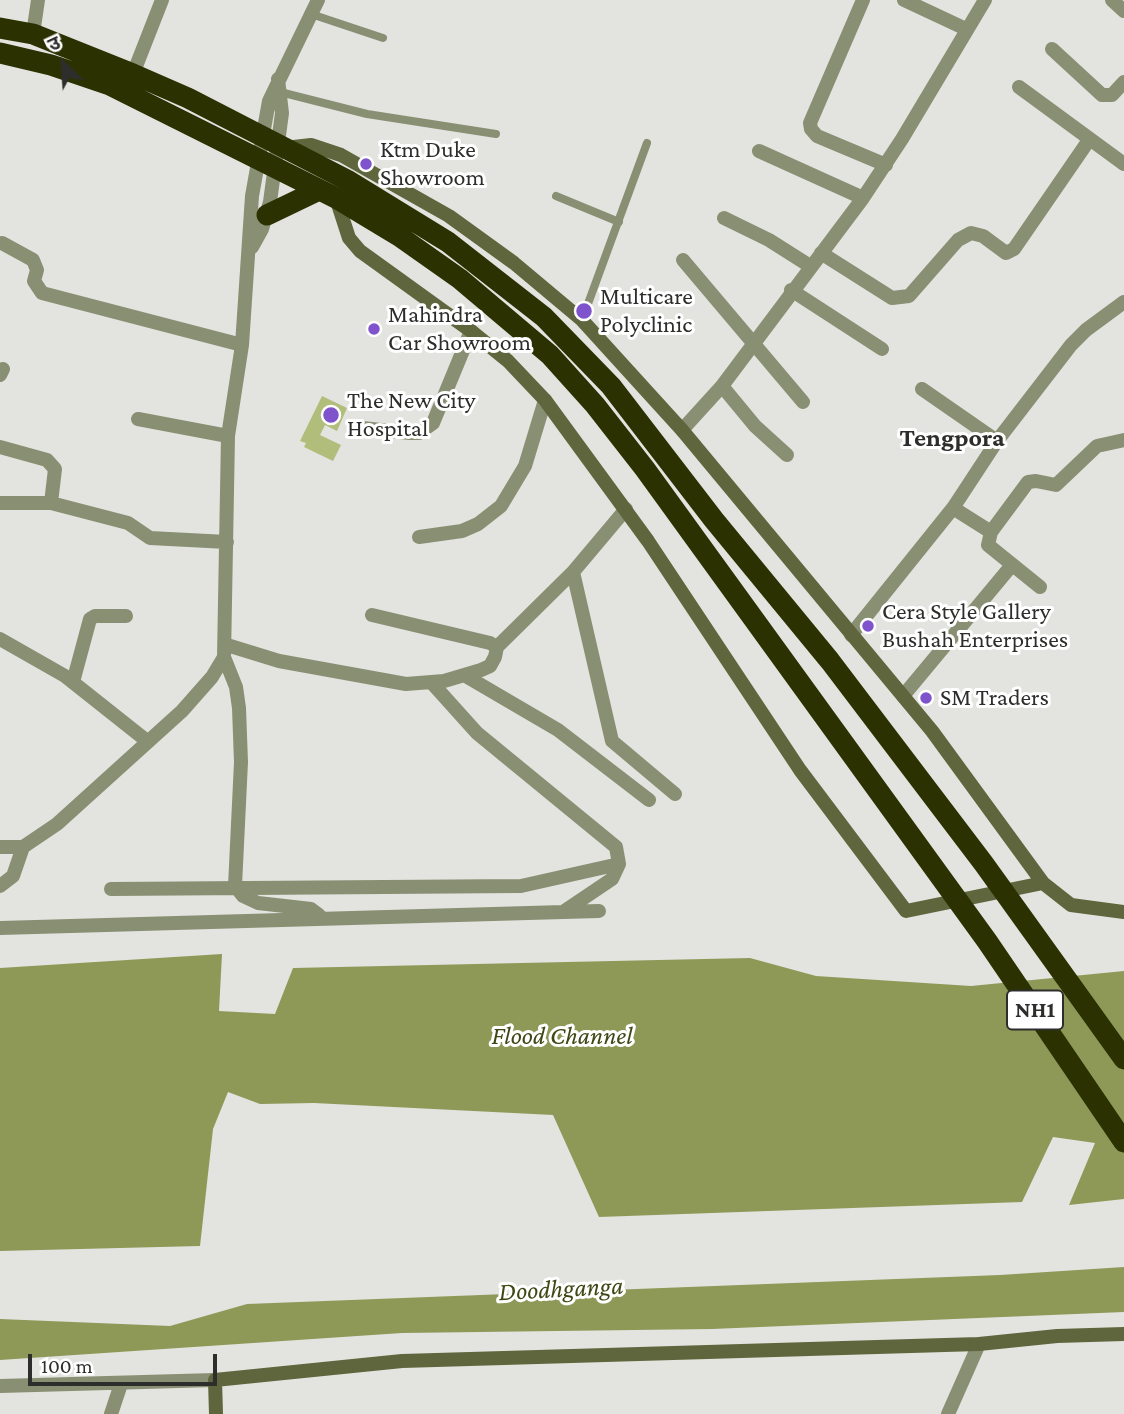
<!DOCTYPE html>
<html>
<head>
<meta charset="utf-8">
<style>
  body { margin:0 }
  #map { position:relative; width:1124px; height:1414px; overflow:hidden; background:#e3e4df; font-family:"Crimson Pro","Noto Sans Devanagari",serif }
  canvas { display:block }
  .north { position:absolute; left:28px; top:28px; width:70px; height:70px; -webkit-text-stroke:5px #fff; paint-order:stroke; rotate:335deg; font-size:19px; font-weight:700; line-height:28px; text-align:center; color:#2d2e2c }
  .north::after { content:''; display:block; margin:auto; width:24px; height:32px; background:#2d2e2c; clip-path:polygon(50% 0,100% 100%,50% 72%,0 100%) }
  .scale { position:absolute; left:28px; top:1354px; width:189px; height:32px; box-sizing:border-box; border:4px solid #2d2e2c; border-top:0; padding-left:9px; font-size:21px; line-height:24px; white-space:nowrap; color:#2d2e2c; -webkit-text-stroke:5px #fff; paint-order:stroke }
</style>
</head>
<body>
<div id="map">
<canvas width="1124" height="1414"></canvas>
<div class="north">उ</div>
<div class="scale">100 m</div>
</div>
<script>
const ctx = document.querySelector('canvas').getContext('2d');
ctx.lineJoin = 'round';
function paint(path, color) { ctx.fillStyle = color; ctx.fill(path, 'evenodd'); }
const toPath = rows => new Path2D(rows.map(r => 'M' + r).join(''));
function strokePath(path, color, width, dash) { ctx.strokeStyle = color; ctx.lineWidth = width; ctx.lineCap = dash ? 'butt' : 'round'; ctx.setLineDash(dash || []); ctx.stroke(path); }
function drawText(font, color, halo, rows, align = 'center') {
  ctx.font = font + ' "Crimson Pro",serif'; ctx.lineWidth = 6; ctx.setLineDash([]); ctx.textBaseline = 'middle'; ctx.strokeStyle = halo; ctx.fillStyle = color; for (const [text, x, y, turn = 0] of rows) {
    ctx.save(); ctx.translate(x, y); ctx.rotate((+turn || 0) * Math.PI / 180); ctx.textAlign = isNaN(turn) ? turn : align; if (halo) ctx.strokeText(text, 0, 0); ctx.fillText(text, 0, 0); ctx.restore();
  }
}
paint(toPath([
  [222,954,219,1011,275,1014,293,968,750,958,816,976,971,986,1124,971,1124,1199,1069,1205,1095,1143,1053,1137,1022,1202,599,1217,553,1115,314,1103,260,1104,228,1092,213,1129,200,1246,0,1251,0,968],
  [1124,1267,1124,1312,712,1329,402,1333,0,1360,0,1319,170,1326,247,1304,1000,1275]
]), '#8e9958');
paint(toPath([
  [322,396,347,408,337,431,325,425,320,435,341,445,333,461,304,447,306,443,300,441]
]), '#b1bd7a');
strokePath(toPath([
  [311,14,383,38],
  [280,92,367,114,496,134],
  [556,196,619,222],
  [582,320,647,143]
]), '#898f73', 8);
strokePath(toPath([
  [863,0,810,123,811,129,817,136,886,165],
  [904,0,966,29],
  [1112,0,1124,11],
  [33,34,38,0],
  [1052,49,1102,95,1112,95,1124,82],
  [133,74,162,0],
  [1019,87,1124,164],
  [759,151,863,198],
  [724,218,769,240,810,266],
  [2,243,33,260,37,270,34,281,42,293,242,345],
  [252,247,262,229,270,202,282,113,278,79],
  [821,253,892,298,909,296,958,240,971,233,983,236,1006,253,1014,249,1089,140],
  [683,260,803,402],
  [791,290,882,349],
  [0,375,3,369],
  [722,386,755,426,787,455],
  [922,389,997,441],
  [138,419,228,436],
  [362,428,410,433,419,433,433,423,471,331],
  [682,430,722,386,863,198,902,139,985,0],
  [0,447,47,460,55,469,51,503],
  [0,503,51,503,128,523,150,538,227,542],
  [953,508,991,532,988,545,1040,587],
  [991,532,1028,482,1036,481,1056,485,1097,446,1124,440],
  [419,537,462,531,478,524,501,506,525,466,545,400],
  [573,572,612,741,675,794],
  [851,635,953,508,997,441,1071,345,1086,330,1124,302],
  [0,639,65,676,147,741],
  [227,645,279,661,406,684,444,681,481,670,490,666,495,657,497,647,490,643,372,615],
  [497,647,573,572,626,509],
  [224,657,236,687,239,708,241,762,235,886,243,896,258,903,311,909,319,915],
  [464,675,558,730,649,800],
  [73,682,90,619,95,616,126,616],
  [432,683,477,733,616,847,619,864,612,879,563,912],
  [903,696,1012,565],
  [0,847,23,847,57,824,182,711,212,677,224,657,228,436,242,345,252,196,269,101,318,0],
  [0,886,13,876,23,847],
  [111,889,521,886,619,864],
  [0,928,599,911],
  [0,1386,215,1380],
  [111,1414,121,1384],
  [948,1414,979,1344]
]), '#898f73', 14);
strokePath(toPath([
  [285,148,311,145,341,155,449,216,514,263,582,320,682,430,932,731,1043,883,1071,905,1124,912],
  [336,198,349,238,360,251,471,331,508,361,545,400,648,541,800,770,906,911,1043,883],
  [216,1414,215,1380,402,1361,979,1344,1057,1336,1124,1334]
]), '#5f663d', 14);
strokePath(toPath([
  [0,28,33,34,133,74,188,98,347,180,448,242,544,317,611,386,714,520,830,661,984,864,1124,1059],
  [0,53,51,65,110,85,336,198,399,236,460,279,550,355,595,405,645,469,987,941,1124,1142],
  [267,215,319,190]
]), '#2b3100', 21);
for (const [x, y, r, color] of [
  [366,164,7,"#7f53cc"],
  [584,311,9,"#7f53cc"],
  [374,329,7,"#7f53cc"],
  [331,415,9,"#7f53cc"],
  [868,626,7,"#7f53cc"],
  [926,698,7,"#7f53cc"]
]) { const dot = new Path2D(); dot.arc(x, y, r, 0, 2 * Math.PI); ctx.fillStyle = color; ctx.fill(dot); strokePath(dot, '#fff', 2.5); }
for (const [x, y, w] of [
  [1035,1010,56]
]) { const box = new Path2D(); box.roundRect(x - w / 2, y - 19.5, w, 39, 5); ctx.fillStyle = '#fff'; ctx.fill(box); strokePath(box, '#2d2e2c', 2); }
drawText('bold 23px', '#2d2e2c', null, [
  ["NH1",1035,1010]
]);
drawText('24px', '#2d2e2c', '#fff', [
  ["Ktm Duke",380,150],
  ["Showroom",380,178],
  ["Multicare",600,297],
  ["Polyclinic",600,325],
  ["Mahindra",388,315],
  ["Car Showroom",388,343],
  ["The New City",347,401],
  ["Hospital",347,429],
  ["Cera Style Gallery",882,612],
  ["Bushah Enterprises",882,640],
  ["SM Traders",940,698]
], 'left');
drawText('bold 26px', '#2d2e2c', '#fff', [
  ["Tengpora",952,438]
]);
drawText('italic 26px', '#404715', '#fff', [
  ["Flood Channel",562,1036],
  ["Doodhganga",561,1289,-3]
]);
</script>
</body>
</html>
